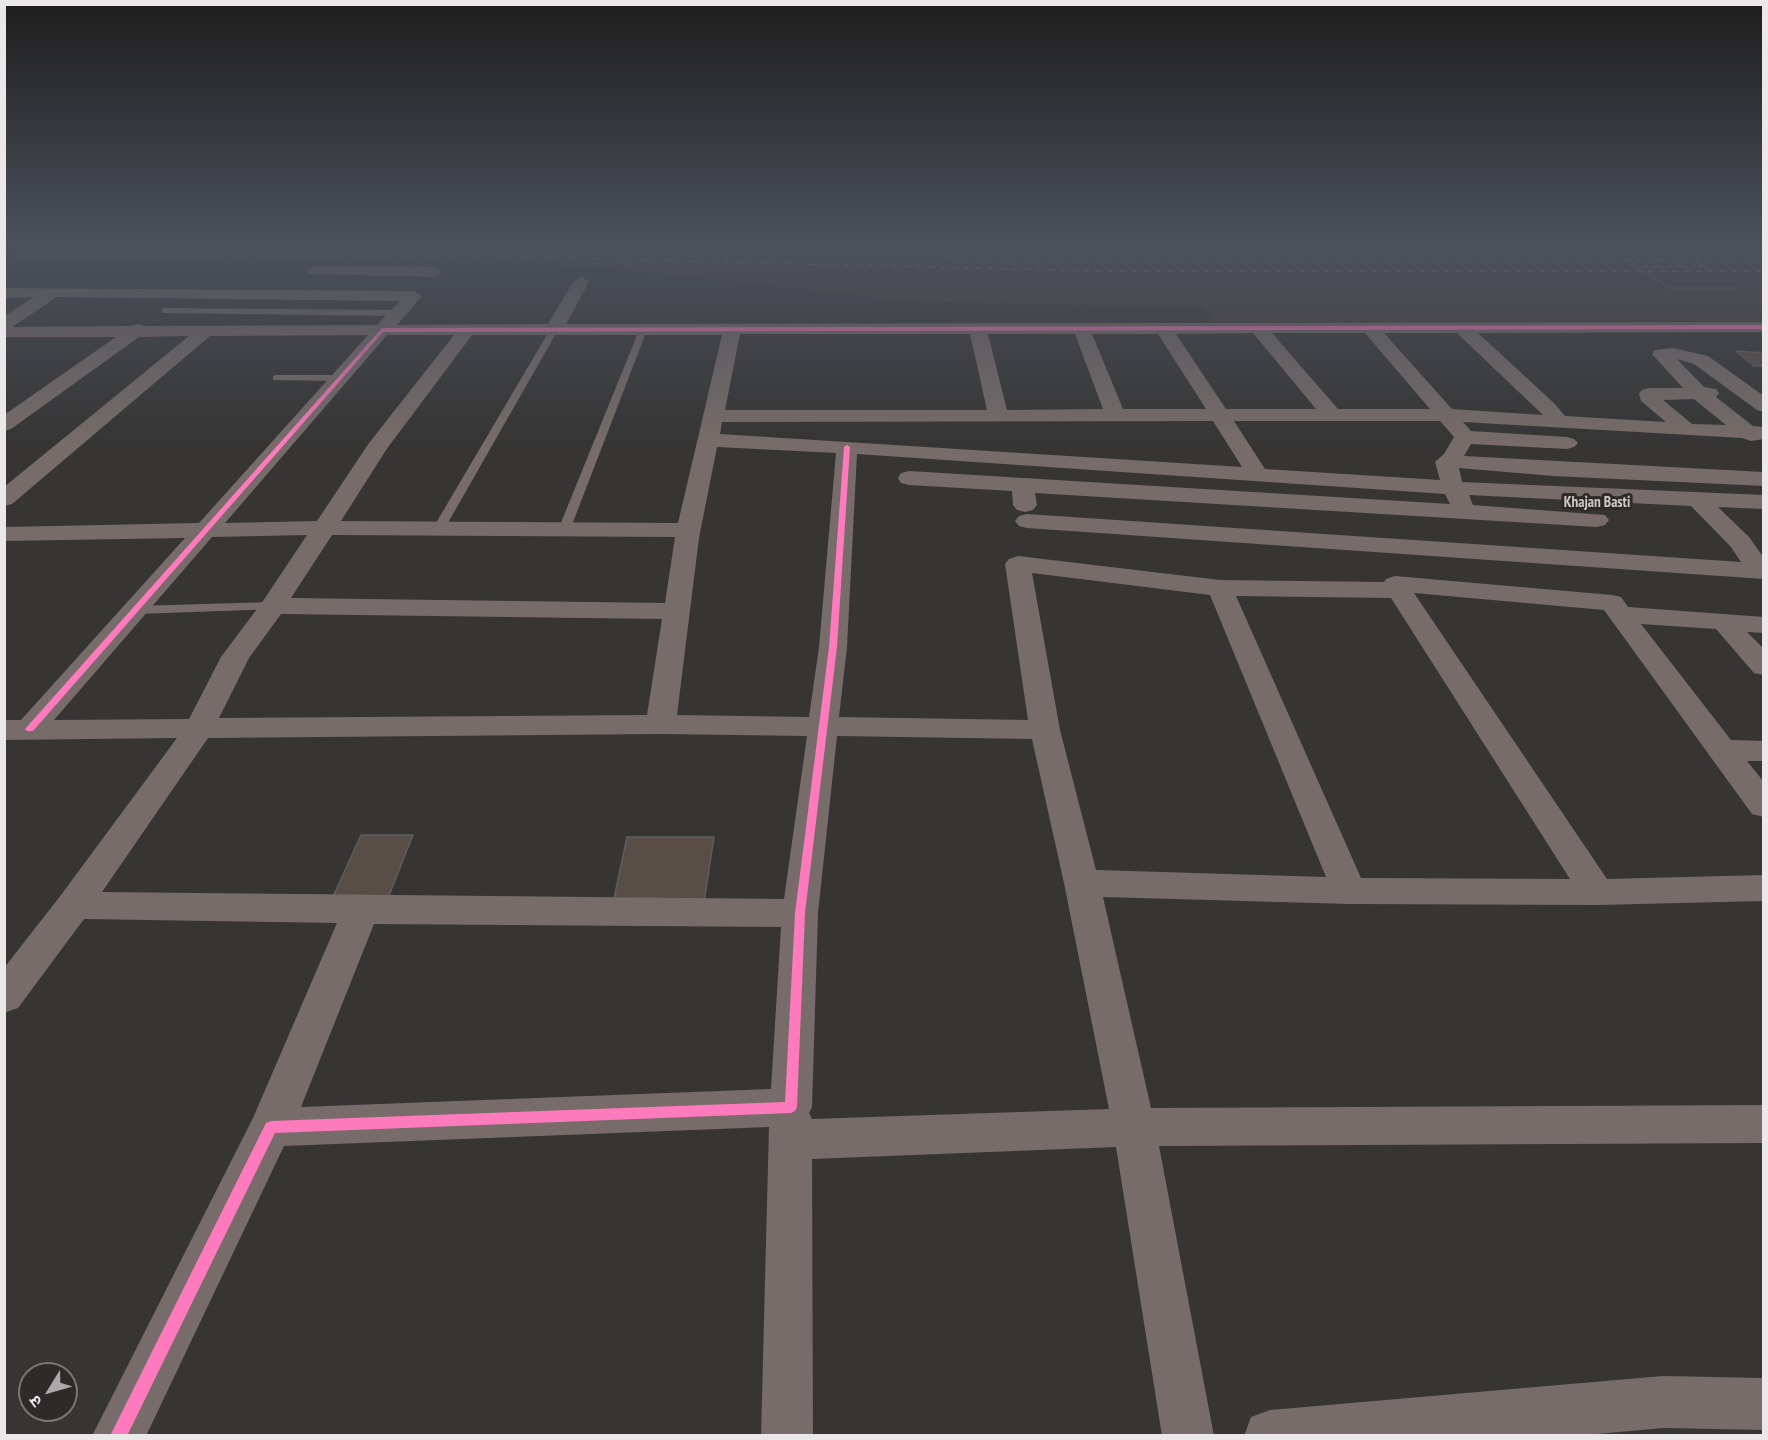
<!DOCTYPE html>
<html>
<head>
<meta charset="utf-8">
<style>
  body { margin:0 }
  #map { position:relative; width:1768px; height:1440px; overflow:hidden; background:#363534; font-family:"PT Sans Narrow","Noto Sans Devanagari",sans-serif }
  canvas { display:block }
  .frame { position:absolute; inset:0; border:6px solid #eae8e8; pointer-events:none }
  .north { position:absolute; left:18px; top:1362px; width:60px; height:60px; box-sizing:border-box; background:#2d2b29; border:2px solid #797775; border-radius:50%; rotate:233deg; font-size:16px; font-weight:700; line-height:24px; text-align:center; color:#eae8e8 }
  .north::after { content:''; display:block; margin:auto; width:21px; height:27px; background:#aba9a9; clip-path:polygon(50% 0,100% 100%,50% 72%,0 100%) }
</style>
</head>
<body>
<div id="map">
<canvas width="1768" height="1440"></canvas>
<div class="frame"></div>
<div class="north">उ</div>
</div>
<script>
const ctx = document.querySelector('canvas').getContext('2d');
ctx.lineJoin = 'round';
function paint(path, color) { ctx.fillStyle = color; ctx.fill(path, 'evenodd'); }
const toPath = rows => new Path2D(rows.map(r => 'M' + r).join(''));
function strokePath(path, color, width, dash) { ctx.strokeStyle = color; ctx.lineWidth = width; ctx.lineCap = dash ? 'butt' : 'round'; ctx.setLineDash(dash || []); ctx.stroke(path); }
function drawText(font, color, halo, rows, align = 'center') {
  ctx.font = font + ' "PT Sans Narrow",sans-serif'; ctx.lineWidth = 6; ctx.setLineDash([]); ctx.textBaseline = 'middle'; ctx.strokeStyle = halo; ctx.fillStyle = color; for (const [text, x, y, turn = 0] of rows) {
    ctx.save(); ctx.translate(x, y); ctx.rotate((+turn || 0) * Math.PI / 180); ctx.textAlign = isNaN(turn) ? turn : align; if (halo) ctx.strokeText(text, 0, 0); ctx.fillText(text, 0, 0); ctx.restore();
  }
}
paint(toPath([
  [46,243,1763,243,1764,321,1213,322,1203,307,921,302,610,268,492,263,11,260]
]), '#443c3a');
const building = toPath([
  [1736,351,1763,353,1764,366,1754,366,1736,351],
  [361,835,413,835,388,898,332,899,361,835],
  [627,837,714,837,704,902,613,903,627,837]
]);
paint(building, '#594d47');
strokePath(building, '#5f5e5d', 1.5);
strokePath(toPath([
  [1602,243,1670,288,1735,288],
  [1668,243,1682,252],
  [1611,248,1676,248],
  [1697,262,1709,270],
  [1638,267,1703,266]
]), '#756f6c', 2, [2, 2]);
paint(toPath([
  [165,308,398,310,402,313,398,316,162,313,162,309,165,308],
  [551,328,558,330,445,528,443,531,435,531,433,528,551,328],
  [640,328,647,330,570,530,568,533,560,533,558,530,640,328],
  [276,375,339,375,344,378,339,381,273,380,273,376,276,375],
  [273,602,280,606,278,609,136,614,129,610,136,606,273,602]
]), '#776c69');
paint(toPath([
  [315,266,434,267,442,272,434,277,309,274,307,271,315,266],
  [581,277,589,282,566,324,1764,322,1764,332,1478,333,1555,404,1565,416,1666,422,1641,401,1639,394,1642,390,1649,388,1683,388,1652,354,1655,350,1673,348,1708,356,1764,396,1764,412,1757,410,1694,364,1677,359,1704,387,1716,389,1719,393,1716,397,1753,426,1764,427,1764,439,1751,441,1742,438,1463,422,1471,431,1567,437,1574,439,1578,443,1574,447,1567,449,1471,444,1464,456,1764,472,1764,486,1553,476,1459,468,1462,482,1764,495,1764,509,1718,507,1749,537,1764,558,1764,579,1027,528,1019,526,1015,521,1019,516,1027,514,1741,562,1731,547,1691,506,1469,495,1473,505,1605,515,1609,520,1605,525,1597,527,1035,493,1037,505,1033,510,1025,512,1017,510,1013,505,1012,491,909,485,901,483,898,478,901,473,909,471,1450,504,1445,494,857,454,847,647,839,717,1028,720,1005,564,1009,559,1018,556,1220,580,1384,582,1386,579,1395,576,1612,595,1621,597,1628,607,1764,617,1764,633,1747,632,1764,649,1764,675,1754,673,1716,629,1641,624,1731,740,1764,741,1764,761,1747,761,1764,782,1764,817,1752,814,1604,610,1414,593,1607,879,1764,875,1764,901,1597,905,1349,904,1103,897,1151,1108,1764,1105,1764,1143,1159,1146,1214,1436,1162,1436,1116,1147,812,1159,813,1436,761,1436,769,1127,284,1146,146,1436,92,1436,253,1118,337,923,84,919,18,1008,4,1013,4,968,61,895,177,738,4,740,4,720,21,720,185,538,4,541,4,527,199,523,368,335,210,336,12,504,4,506,4,487,189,336,139,337,11,429,4,431,4,415,116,337,4,337,4,316,34,297,4,298,4,288,414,291,422,296,397,325,548,324,573,282,581,277],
  [57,297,400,301,377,325,145,326,138,324,131,326,12,327,57,297],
  [1253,333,1316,409,1226,409,1176,334,1253,333],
  [1272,333,1365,333,1430,409,1338,409,1272,333],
  [1384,333,1457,333,1543,415,1452,409,1384,333],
  [740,334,970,334,987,410,725,410,740,334],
  [988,334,1075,334,1103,409,1007,410,988,334],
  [1092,334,1158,334,1206,409,1123,409,1092,334],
  [387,335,454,335,369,443,317,521,225,523,387,335],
  [472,335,722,335,678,523,341,521,386,450,472,335],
  [1694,399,1726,425,1692,424,1663,400,1694,399],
  [1213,421,1242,467,720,434,722,422,1213,421],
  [1234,421,1440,421,1454,437,1444,454,1435,462,1440,480,1265,469,1234,421],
  [717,447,836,453,819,647,809,717,677,715,699,538,717,447],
  [307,535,263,601,221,657,189,719,54,720,212,537,307,535],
  [332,535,675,537,665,603,291,598,332,535],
  [1032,573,1210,595,1326,877,1096,870,1060,730,1032,573],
  [1236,596,1391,598,1570,879,1361,878,1236,596],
  [281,614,662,619,647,715,219,718,249,658,281,614],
  [661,734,807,736,784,899,102,892,208,738,661,734],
  [837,736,1032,739,1064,883,1109,1109,812,1119,809,1113,812,1107,818,913,837,736],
  [374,924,781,927,771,1089,301,1107,374,924],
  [1663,1376,1764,1378,1764,1430,1663,1428,1576,1436,1244,1436,1251,1417,1270,1410,1663,1376]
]), '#776c69');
strokePath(toPath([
  [388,248,479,243],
  [4,256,481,256,1098,271,1764,271],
  [862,256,958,256],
  [951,259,1764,260]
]), '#787270', 2, [6, 6]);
paint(toPath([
  [1764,325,1764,329,383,332,33,731,27,731,25,729,382,328,1764,325],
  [847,445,850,447,837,647,805,913,797,1107,795,1111,791,1113,275,1133,127,1436,110,1436,266,1123,271,1121,785,1102,795,913,829,647,844,447,847,445]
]), '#fd7abc');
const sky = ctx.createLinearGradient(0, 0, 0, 445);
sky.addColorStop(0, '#1e1d1d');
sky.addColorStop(0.55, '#4c515c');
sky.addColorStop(1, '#4c515c00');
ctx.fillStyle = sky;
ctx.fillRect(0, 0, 1768, 445);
drawText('bold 15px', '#cbc8c6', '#2d2b29', [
  ["Khajan Basti",1597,503]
]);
</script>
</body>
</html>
